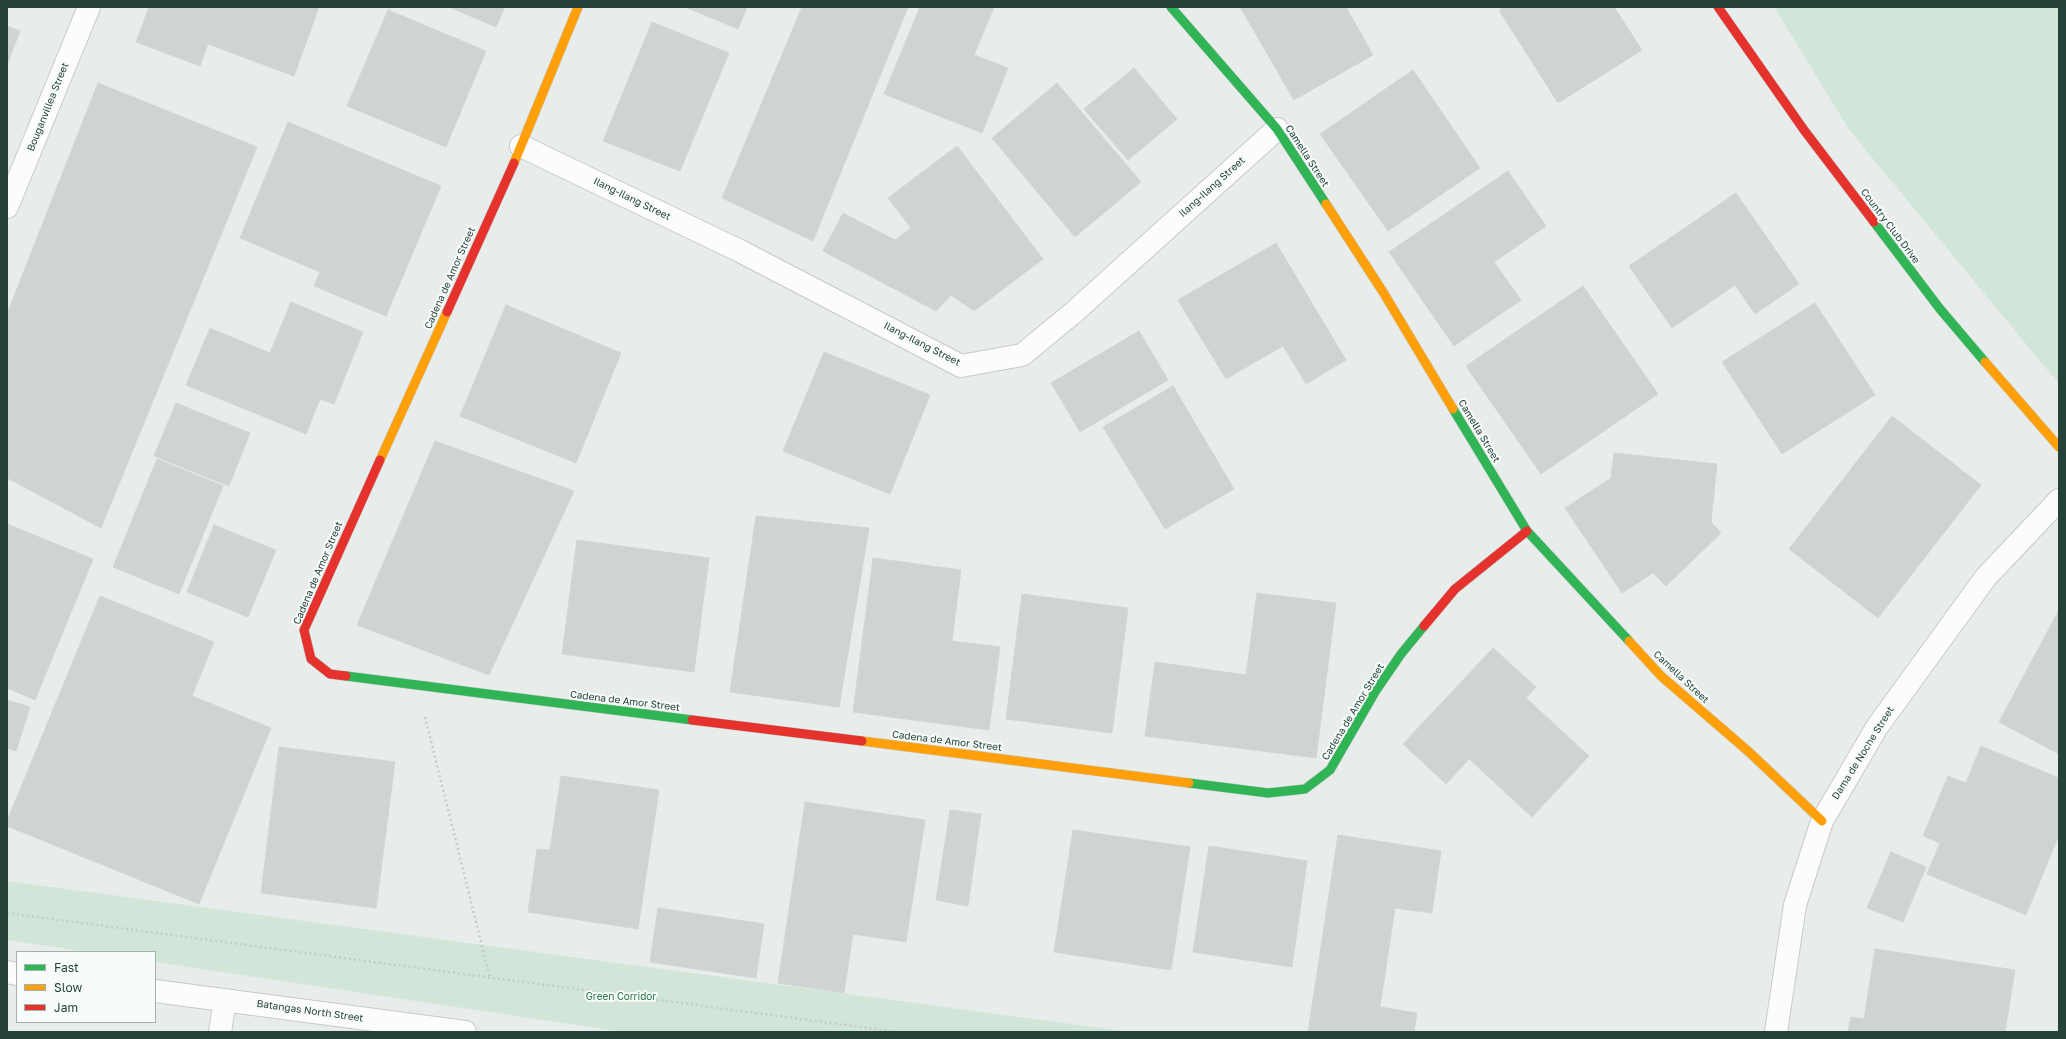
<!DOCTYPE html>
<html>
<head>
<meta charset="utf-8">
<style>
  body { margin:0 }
  #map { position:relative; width:2066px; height:1039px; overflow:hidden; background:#e8edeb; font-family:"Golos Text",sans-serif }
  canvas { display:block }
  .frame { position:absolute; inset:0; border:8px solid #24423a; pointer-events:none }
  .legend { position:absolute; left:16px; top:951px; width:140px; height:72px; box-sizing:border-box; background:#f7fbf9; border:1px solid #a3b1ad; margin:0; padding:5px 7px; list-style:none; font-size:12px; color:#24423a }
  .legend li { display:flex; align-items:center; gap:8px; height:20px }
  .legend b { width:20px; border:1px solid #a3b1ad }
</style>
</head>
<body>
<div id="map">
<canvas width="2066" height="1039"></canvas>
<div class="frame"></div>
<ul class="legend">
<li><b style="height:5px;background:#30b455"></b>Fast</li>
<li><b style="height:5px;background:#ff9f0a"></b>Slow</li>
<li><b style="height:5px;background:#e5322d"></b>Jam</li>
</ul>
</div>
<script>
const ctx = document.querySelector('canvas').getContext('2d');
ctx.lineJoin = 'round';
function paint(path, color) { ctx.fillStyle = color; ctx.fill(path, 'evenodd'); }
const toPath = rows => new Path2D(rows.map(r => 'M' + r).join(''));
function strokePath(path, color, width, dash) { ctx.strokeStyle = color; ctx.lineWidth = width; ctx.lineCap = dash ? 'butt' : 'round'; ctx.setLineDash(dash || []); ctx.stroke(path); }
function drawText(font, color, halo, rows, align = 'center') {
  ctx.font = font + ' "Golos Text",sans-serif'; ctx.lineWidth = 4; ctx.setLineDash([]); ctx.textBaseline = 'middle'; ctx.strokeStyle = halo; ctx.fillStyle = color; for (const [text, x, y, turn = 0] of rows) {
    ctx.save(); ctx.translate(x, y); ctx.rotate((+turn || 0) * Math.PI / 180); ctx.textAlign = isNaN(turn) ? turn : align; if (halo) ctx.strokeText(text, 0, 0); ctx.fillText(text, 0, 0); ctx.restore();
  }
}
paint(toPath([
  [1774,7,2059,7,2059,384,1850,131],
  [7,881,1131,1032,623,1032,155,962,155,952,87,952,7,940]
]), '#d1e6d8');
const building = toPath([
  [149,7,319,7,294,76,208,44,200,66,136,42,149,7],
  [449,7,505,7,496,27,449,7],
  [685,7,747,7,738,29,685,7],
  [802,7,908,7,813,241,722,198,802,7],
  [920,7,994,7,974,55,1008,68,982,133,884,94,920,7],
  [1240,7,1346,7,1373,55,1294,100,1240,7],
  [1504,7,1614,7,1642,50,1558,103,1499,10,1504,7],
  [388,10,486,51,446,147,347,106,388,10],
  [652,22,729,53,680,171,603,141,652,22],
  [7,26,20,31,7,65,7,26],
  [1134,68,1177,119,1128,160,1084,109,1134,68],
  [1413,70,1480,168,1388,231,1320,134,1413,70],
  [98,83,257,147,101,528,7,478,7,314,98,83],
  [1057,83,1141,182,1075,237,992,138,1057,83],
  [288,122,441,186,386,316,314,286,320,272,240,238,288,122],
  [957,146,1043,259,974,311,951,295,936,311,823,251,843,213,895,240,911,228,888,198,957,146],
  [1508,171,1546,226,1494,262,1521,300,1454,346,1389,252,1508,171],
  [1736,193,1799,284,1755,314,1735,285,1672,328,1629,266,1736,193],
  [1276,243,1346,360,1306,384,1283,346,1226,379,1178,300,1276,243],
  [1583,286,1658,394,1541,474,1466,366,1583,286],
  [291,302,363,332,334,404,320,399,306,434,186,385,210,328,270,353,291,302],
  [1815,303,1875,395,1782,454,1722,362,1815,303],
  [506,305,621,353,576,463,460,416,506,305],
  [1139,331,1168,380,1080,432,1051,383,1139,331],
  [824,352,930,395,890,494,783,451,824,352],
  [1173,386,1234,489,1165,529,1103,427,1173,386],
  [176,403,250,433,229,486,154,456,176,403],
  [1892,416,1981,485,1878,618,1789,549,1892,416],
  [435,441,574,491,489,675,357,625,435,441],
  [1614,453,1717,464,1711,522,1721,533,1666,586,1653,573,1622,593,1565,508,1611,478,1614,453],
  [157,459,223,486,179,594,113,567,157,459],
  [756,516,869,528,839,707,730,692,756,516],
  [7,524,93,559,35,700,7,688,7,524],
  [214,525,276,550,248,617,187,592,214,525],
  [577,540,709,558,694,672,562,654,577,540],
  [873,558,961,570,952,641,1000,647,989,730,853,712,873,558],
  [1257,593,1336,603,1316,758,1145,736,1155,662,1246,675,1257,593],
  [1022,594,1128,608,1112,733,1006,719,1022,594],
  [100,596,214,642,192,696,271,728,199,904,7,826,7,821,100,596],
  [2059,610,2059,754,1999,722,2059,610],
  [1493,648,1536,687,1526,698,1589,756,1532,817,1469,759,1446,784,1403,744,1493,648],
  [7,700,30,707,16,751,7,748,7,700],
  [1981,746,2059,778,2059,835,2026,915,1927,874,1940,843,1923,836,1948,776,1966,783,1981,746],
  [279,747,395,762,376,908,261,893,279,747],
  [561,776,659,790,638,929,528,912,537,849,550,850,561,776],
  [805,802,925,820,906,942,853,934,844,993,778,983,805,802],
  [950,810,981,814,968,906,936,900,950,810],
  [1073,830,1190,847,1171,970,1054,952,1073,830],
  [1338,835,1441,851,1432,913,1395,908,1380,1007,1417,1013,1414,1032,1308,1032,1338,835],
  [1209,846,1307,861,1292,967,1193,952,1209,846],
  [1891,852,1926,867,1903,922,1867,908,1891,852],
  [658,908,764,924,756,978,650,962,658,908],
  [1875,949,2015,970,2005,1032,1848,1032,1851,1017,1864,1019,1875,949]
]);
paint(building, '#cfd4d2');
strokePath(building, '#d1d6d4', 1);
const street = toPath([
  [521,146,740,251,961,366,1022,355,1073,313,1277,129],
  [7,207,89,7],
  [7,972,17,974],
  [155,991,465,1032],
  [220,1032,225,1000],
  [1776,1032,1795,905,1822,821,1877,727,1986,577,2059,500]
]);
const fast = toPath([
  [1171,7,1277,129,1326,204],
  [1874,222,1940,309,1985,362],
  [1453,409,1527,531,1629,641],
  [346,676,692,720],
  [1189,783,1268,793,1305,789,1330,770,1375,692,1401,654,1424,626]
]);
const slow = toPath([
  [514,163,578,7],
  [1326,204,1383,292,1453,409],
  [1985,362,2059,447],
  [380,460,447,312],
  [1629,641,1661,676,1749,752,1822,821],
  [862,741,1189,783]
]);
const jam = toPath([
  [1718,7,1804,130,1874,222],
  [447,312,514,163],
  [1424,626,1455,589,1527,531],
  [346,676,330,674,311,659,304,630,380,460],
  [692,720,862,741]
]);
strokePath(street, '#c5cac8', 24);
strokePath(fast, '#c3cbc8', 10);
strokePath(slow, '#c3cbc8', 10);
strokePath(jam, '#c3cbc8', 10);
strokePath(toPath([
  [425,717,490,978],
  [7,913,898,1032]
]), '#c3ccca', 2.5, [2, 3]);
strokePath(street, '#fcfcfc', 22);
strokePath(fast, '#30b455', 9);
strokePath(slow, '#ff9f0a', 9);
strokePath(jam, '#e5322d', 9);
drawText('10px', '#24423a', '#f7fbf9', [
  ["Bouganvillea Street",48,107,-68],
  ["Camella Street",1307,156,57],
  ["Ilang-Ilang Street",1212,187,-42],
  ["Ilang-Ilang Street",632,199,26],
  ["Country Club Drive",1890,226,53],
  ["Cadena de Amor Street",450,278,-66],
  ["Ilang-Ilang Street",922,344,27],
  ["Camella Street",1479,431,59],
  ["Cadena de Amor Street",318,573,-67],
  ["Camella Street",1681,677,43],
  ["Cadena de Amor Street",625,701,7],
  ["Cadena de Amor Street",1353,712,-59],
  ["Cadena de Amor Street",947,741,7],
  ["Dama de Noche Street",1863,753,-58],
  ["Batangas North Street",310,1011,8]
]);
drawText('10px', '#2d7a4b', '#f7fbf9', [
  ["Green Corridor",621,997]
]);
</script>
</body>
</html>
